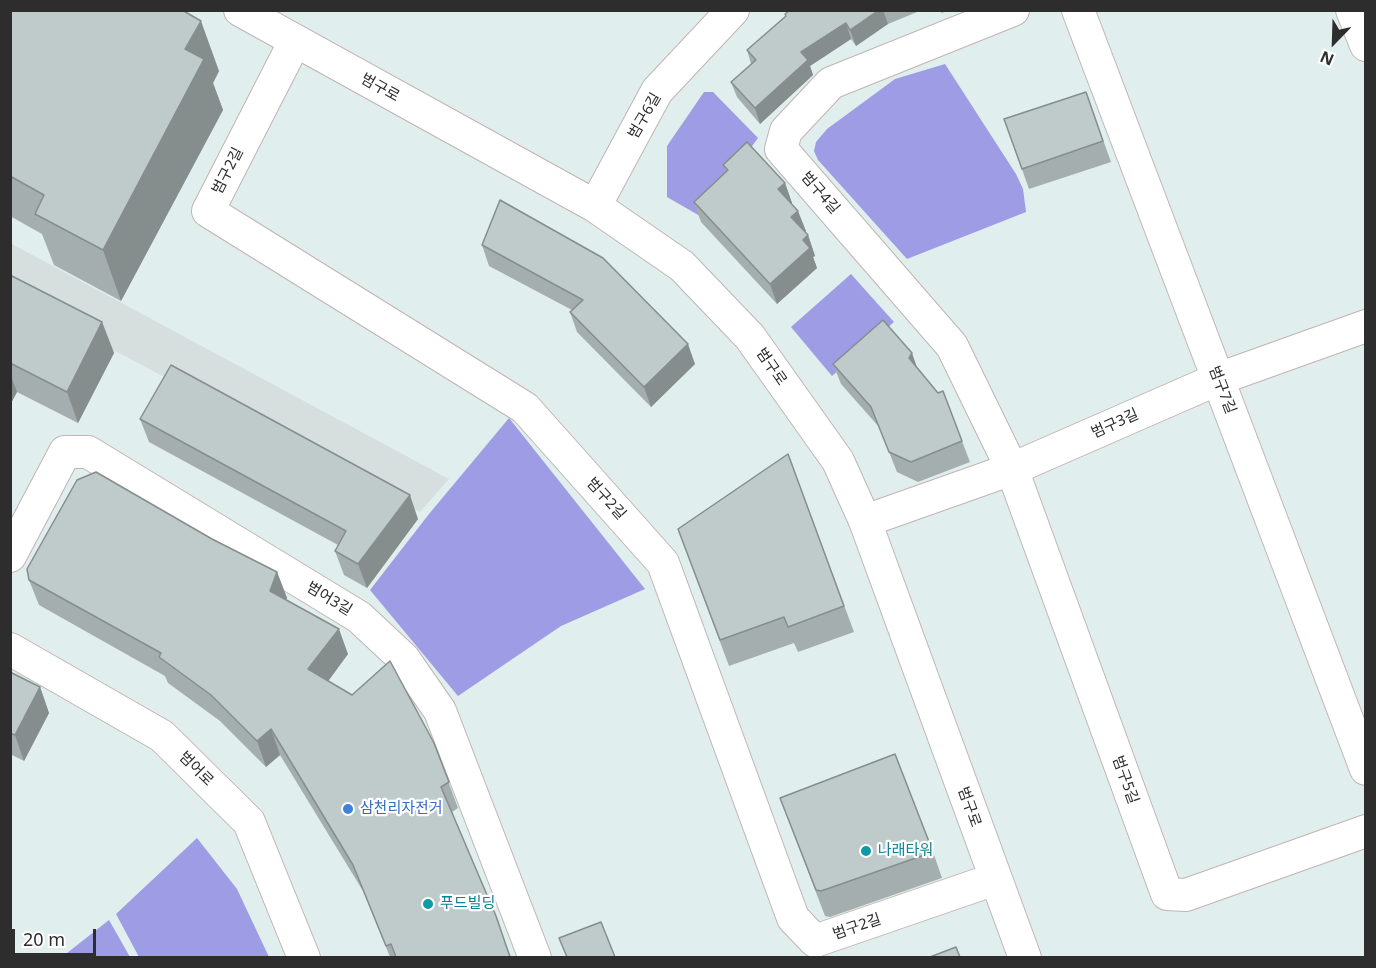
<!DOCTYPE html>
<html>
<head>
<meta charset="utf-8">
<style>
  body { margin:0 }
  #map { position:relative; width:1376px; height:968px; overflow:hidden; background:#e0eeed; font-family:"Noto Sans",sans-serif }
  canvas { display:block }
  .frame { position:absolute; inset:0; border:12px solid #2d2d2d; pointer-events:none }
  .north { position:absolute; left:1304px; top:12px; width:60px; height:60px; -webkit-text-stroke:4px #fff; paint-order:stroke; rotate:203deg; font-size:16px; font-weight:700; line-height:24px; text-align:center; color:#2d2d2d }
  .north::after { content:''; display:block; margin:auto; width:21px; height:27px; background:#2d2d2d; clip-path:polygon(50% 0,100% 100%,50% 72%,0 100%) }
  .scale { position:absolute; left:12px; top:929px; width:84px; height:27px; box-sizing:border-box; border:3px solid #2d2d2d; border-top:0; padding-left:8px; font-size:18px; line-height:21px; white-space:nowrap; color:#2d2d2d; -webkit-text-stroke:4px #fff; paint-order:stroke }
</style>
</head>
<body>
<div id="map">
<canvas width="1376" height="968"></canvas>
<div class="frame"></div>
<div class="north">N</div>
<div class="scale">20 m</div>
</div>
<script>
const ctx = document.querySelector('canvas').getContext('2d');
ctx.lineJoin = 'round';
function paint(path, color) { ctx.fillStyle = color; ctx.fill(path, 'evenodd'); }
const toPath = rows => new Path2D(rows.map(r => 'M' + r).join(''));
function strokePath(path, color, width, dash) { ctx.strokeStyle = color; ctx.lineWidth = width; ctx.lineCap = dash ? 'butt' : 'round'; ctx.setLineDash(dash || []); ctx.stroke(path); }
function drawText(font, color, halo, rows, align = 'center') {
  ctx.font = font + ' "Noto Sans","Noto Sans KR",sans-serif'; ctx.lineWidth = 4.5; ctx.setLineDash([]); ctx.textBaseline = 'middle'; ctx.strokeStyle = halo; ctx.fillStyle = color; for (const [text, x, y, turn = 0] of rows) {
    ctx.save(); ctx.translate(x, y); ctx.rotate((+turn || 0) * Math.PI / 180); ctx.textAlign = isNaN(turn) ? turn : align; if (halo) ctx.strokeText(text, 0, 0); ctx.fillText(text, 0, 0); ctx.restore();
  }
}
paint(toPath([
  [945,64,1016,174,1023,189,1026,212,907,259,818,160,814,151,816,142,827,129,895,79],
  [704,92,713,92,758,138,700,216,667,197,667,146],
  [851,274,894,322,832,376,791,327],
  [509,418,645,589,561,626,458,696,370,590,429,514],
  [197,838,237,889,269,957,139,957,116,914],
  [109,920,130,957,62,957]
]), '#9d9ce5');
paint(toPath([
  [10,243,449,479,420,512,11,296]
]), '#d7dede');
const minor = toPath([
  [240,10,595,206,682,266,750,337,838,461,865,521,1025,958],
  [1013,10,831,83,786,131,781,149,952,346,1012,469,1167,894,1186,895,1366,831],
  [1078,10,1366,769],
  [1352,10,1366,45],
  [295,41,208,211,525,408,663,563,793,918,815,941,995,879],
  [595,206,657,91,733,10],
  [865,521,1012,469,1218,379,1366,326],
  [10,556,65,452,88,452,359,617,404,659,440,711,535,958],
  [10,649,162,736,249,822,304,958]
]);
strokePath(minor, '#c0b5b3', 34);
strokePath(minor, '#fff', 32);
paint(toPath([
  [10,10,219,71,213,83,223,110,121,301,54,265,42,234,10,216],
  [790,10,922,10,888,24,856,46,851,39,810,66,813,75,760,124,737,97,731,82,751,64,747,50,786,16,785,14],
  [939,10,949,10,942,13],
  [1086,92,1111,162,1029,189,1004,119],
  [723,165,785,183,792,203,791,203,806,231,805,232,808,235,815,256,813,257,817,268,777,304,701,222,694,202,726,172],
  [500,200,695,364,651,407,577,332,570,312,572,310,489,266,482,245],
  [10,275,102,322,114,353,78,423,17,392,10,405],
  [833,364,918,369,962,441,970,462,918,482,897,472,879,427,841,384],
  [140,419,418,519,367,588,344,575,335,551,338,545,149,442],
  [788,454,854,632,798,652,794,643,729,666,678,529],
  [212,539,277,572,287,598,286,599,348,654,328,681,434,743,458,808,452,812,511,957,390,957,363,891,280,755,266,767,220,721,168,683,165,676,39,605,29,580],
  [10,672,40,687,49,713,24,761,10,754],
  [780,798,933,852,942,878,830,917,825,916]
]), '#a4aeae');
paint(toPath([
  [879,10,883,10,888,24,856,46,850,30],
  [201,21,219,71,213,83,223,110,121,301,103,250,185,49],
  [846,23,851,39,810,66,813,75,760,124,755,108,801,52],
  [785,183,792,203,786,209,778,189],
  [798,211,806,231,799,238,791,217],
  [808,235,815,256,813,257,817,268,777,304,770,284,803,240],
  [102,322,114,353,78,423,67,392],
  [688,344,695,364,651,407,644,387],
  [912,353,919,373,909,358],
  [10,373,17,392,10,405],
  [410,495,418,519,367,588,358,564],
  [277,572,287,598,279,617,270,591],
  [339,629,348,654,318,695,308,669],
  [40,687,49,713,24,761,15,735],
  [271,729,280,755,266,767,257,741]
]), '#868d8d');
const building = toPath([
  [10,10,182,10,201,21,185,49,204,59,103,250,35,214,44,195,10,176,10,10],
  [790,10,879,10,850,30,846,23,801,52,808,60,755,108,731,82,756,60,747,50,786,16,785,14,790,10],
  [1086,92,1103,141,1022,169,1004,119,1086,92],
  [747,142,785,183,778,189,798,211,791,217,808,235,803,240,810,248,770,284,694,202,728,170,723,165,747,142],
  [500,200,603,258,688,344,644,387,570,312,583,300,482,245,500,200],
  [10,275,102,322,67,392,10,363,10,275],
  [883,320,912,353,909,358,938,393,943,391,962,441,911,462,889,452,871,407,833,364,883,320],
  [171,365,410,495,358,564,335,551,346,531,140,419,171,365],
  [788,454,844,606,788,627,784,617,720,640,678,529,788,454],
  [96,472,212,539,277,572,270,591,339,629,308,669,352,695,390,661,434,743,449,782,441,787,496,916,510,957,396,957,391,944,386,946,353,865,271,729,257,741,211,695,159,657,161,653,29,580,27,569,77,480,96,472],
  [10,672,40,687,15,735,10,733,10,672],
  [895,754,933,852,821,891,816,890,780,798,895,754],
  [601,922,615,957,567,957,559,938,601,922],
  [956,947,960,957,930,957,956,947]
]);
paint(building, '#bfcaca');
strokePath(building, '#868d8d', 1.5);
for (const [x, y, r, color] of [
  [348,809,6,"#3f7fe0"],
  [866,851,6,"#0f9aa8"],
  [428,904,6,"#0f9aa8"]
]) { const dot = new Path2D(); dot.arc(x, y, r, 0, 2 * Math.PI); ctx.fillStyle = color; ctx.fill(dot); strokePath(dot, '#fff', 2); }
drawText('15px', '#2d2d2d', '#fff', [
  ["범구로",380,88,29],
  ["범구6길",645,116,-60],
  ["범구2길",228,171,-63],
  ["범구4길",820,193,49],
  ["범구로",771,367,55],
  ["범구7길",1222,390,69],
  ["범구3길",1115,424,-24],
  ["범구2길",606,499,48],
  ["범어3길",329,599,31],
  ["범어로",196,769,45],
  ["범구5길",1125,780,70],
  ["범구로",969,807,70],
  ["범구2길",857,927,-19]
]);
drawText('15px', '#366cbe', '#fff', [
  ["삼천리자전거",360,809]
], 'left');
drawText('15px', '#0d838f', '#fff', [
  ["나래타워",878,851],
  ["푸드빌딩",440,904]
], 'left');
</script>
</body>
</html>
